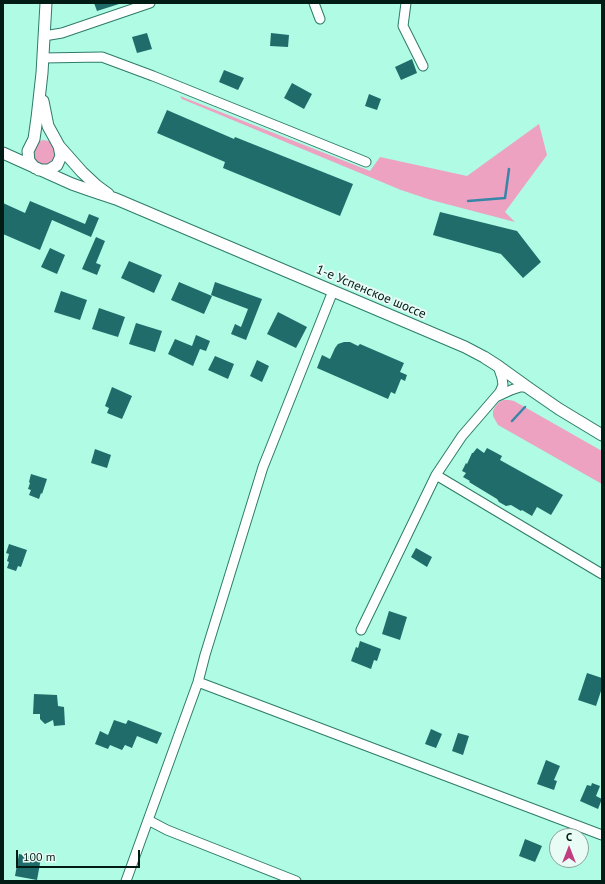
<!DOCTYPE html>
<html>
<head>
<meta charset="utf-8">
<style>
  body { margin:0 }
  #map { position:relative; width:605px; height:884px; overflow:hidden; background:#affbe4; font-family:"PT Sans",sans-serif }
  canvas { display:block }
  .frame { position:absolute; inset:0; border:4px solid #001c15; pointer-events:none }
  .north { position:absolute; left:549px; top:828px; width:40px; height:40px; box-sizing:border-box; background:#e9fbf5; border:1px solid #8ca29b; border-radius:50%; rotate:0deg; font-size:11px; font-weight:700; line-height:16px; text-align:center; color:#001c15 }
  .north::after { content:''; display:block; margin:auto; width:14px; height:18px; background:#c23d7f; clip-path:polygon(50% 0,100% 100%,50% 72%,0 100%) }
  .scale { position:absolute; left:16px; top:850px; width:124px; height:18px; box-sizing:border-box; border:2px solid #001c15; border-top:0; padding-left:5px; font-size:12px; line-height:14px; white-space:nowrap; color:#001c15; -webkit-text-stroke:3px #e9fbf5; paint-order:stroke }
</style>
</head>
<body>
<div id="map">
<canvas width="605" height="884"></canvas>
<div class="frame"></div>
<div class="north">С</div>
<div class="scale">100 m</div>
</div>
<script>
const ctx = document.querySelector('canvas').getContext('2d');
ctx.lineJoin = 'round';
function paint(path, color) { ctx.fillStyle = color; ctx.fill(path, 'evenodd'); }
const toPath = rows => new Path2D(rows.map(r => 'M' + r).join(''));
function strokePath(path, color, width, dash) { ctx.strokeStyle = color; ctx.lineWidth = width; ctx.lineCap = dash ? 'butt' : 'round'; ctx.setLineDash(dash || []); ctx.stroke(path); }
function drawText(font, color, halo, rows, align = 'center') {
  ctx.font = font + ' "PT Sans",sans-serif'; ctx.lineWidth = 4; ctx.setLineDash([]); ctx.textBaseline = 'middle'; ctx.strokeStyle = halo; ctx.fillStyle = color; for (const [text, x, y, turn = 0] of rows) {
    ctx.save(); ctx.translate(x, y); ctx.rotate((+turn || 0) * Math.PI / 180); ctx.textAlign = isNaN(turn) ? turn : align; if (halo) ctx.strokeText(text, 0, 0); ctx.fillText(text, 0, 0); ctx.restore();
  }
}
paint(toPath([
  [180,96,370,171,380,157,467,176,539,124,547,155,505,212,515,222,431,200,401,190,182,99],
  [43,140,49,141,53,144,57,158,48,166,36,163,31,154,38,142],
  [503,400,509,400,514,401,602,451,602,484,498,425,493,416,493,411,495,407,498,403]
]), '#eca2c0');
strokePath(toPath([
  [468,201,505,198,509,169],
  [512,421,525,407]
]), '#3786a8', 2.5);
paint(toPath([
  [94,3,119,3,119,4,97,11],
  [147,33,152,49,137,53,132,37],
  [271,33,289,35,288,47,270,46],
  [412,59,417,73,401,80,395,67],
  [224,70,244,78,238,90,219,82],
  [292,83,312,94,304,109,284,98],
  [369,94,381,99,377,110,365,106],
  [167,110,234,139,235,137,353,184,340,216,223,168,225,162,157,133],
  [30,201,85,224,89,214,99,218,91,237,52,220,40,250,3,234,3,203,25,213],
  [440,212,517,231,541,262,523,278,501,254,433,235],
  [96,237,105,241,96,263,101,265,97,275,82,269],
  [50,248,65,255,57,274,41,267],
  [129,261,162,275,154,293,121,278],
  [179,282,212,296,204,314,171,300],
  [215,282,262,299,246,340,231,334,235,324,241,327,248,309,211,295],
  [61,291,87,300,80,320,54,312],
  [99,308,125,317,118,337,92,329],
  [278,312,307,327,296,348,267,334],
  [136,323,162,331,155,352,129,344],
  [196,335,210,341,206,351,200,349,193,366,168,354,175,339,192,346],
  [344,342,350,342,358,346,360,344,404,363,400,372,407,375,405,381,401,379,395,394,391,392,388,399,317,368,322,355,330,359,335,348,338,344],
  [215,356,234,364,228,379,208,370],
  [257,360,269,366,262,382,250,376],
  [112,387,132,396,122,419,107,413,109,408,105,406],
  [477,448,484,453,487,448,502,456,500,460,563,495,551,515,537,507,532,516,522,510,521,511,511,505,506,506,499,502,497,499,469,482,470,481,463,477,466,473,462,471,466,463,467,464,472,453,473,453],
  [95,449,111,455,107,468,91,463],
  [31,474,47,479,42,494,41,493,39,499,29,495,31,490,28,489,30,483,29,482],
  [9,544,27,550,21,567,18,566,16,571,7,568,9,562,7,561,9,554,6,553],
  [416,548,432,557,427,567,411,557],
  [389,611,407,617,400,640,382,634],
  [360,641,381,649,377,661,374,660,371,669,351,661,356,647,358,648],
  [587,673,602,678,602,688,596,706,578,700],
  [34,694,57,695,58,706,64,707,65,725,54,726,53,720,45,724,40,719,40,714,33,714],
  [114,720,126,724,128,720,162,733,157,744,137,736,132,748,125,745,122,750,110,745,108,749,95,744,100,731,108,735],
  [431,729,442,734,436,748,425,744],
  [458,733,469,736,463,755,452,751],
  [546,760,560,766,554,780,557,781,554,790,537,784],
  [592,783,600,786,596,796,602,799,598,809,580,801,587,785,591,786],
  [525,839,542,846,535,862,519,856],
  [19,854,41,858,37,880,15,876]
]), '#206c6b');
const minor = toPath([
  [314,3,320,19],
  [406,3,403,26,423,66],
  [44,36,62,33,150,3],
  [43,58,102,57,153,76,366,162],
  [496,397,511,390,520,387,527,387],
  [436,475,602,574],
  [361,630,436,475,462,436,500,392,503,385,502,378,498,366],
  [198,682,602,835],
  [148,820,167,830,296,881],
  [126,881,198,682,205,655,263,467,271,447,333,291]
]);
const major = toPath([
  [43,101,48,126,59,146,82,172,97,186,108,194],
  [3,153,72,184,92,191,116,199,465,347,484,357,498,366,530,389,559,409,602,435],
  [35,168,29,161,28,151,34,139,37,118,42,73,46,3],
  [39,170,49,170,57,165,61,156,59,146]
]);
strokePath(minor, '#2e7b68', 11);
strokePath(major, '#2e7b68', 13);
strokePath(minor, '#fff', 9);
strokePath(major, '#fff', 11);
drawText('13px', '#001c15', '#e9fbf5', [
  ["1-е Успенское шоссе",371,292,23]
]);
</script>
</body>
</html>
